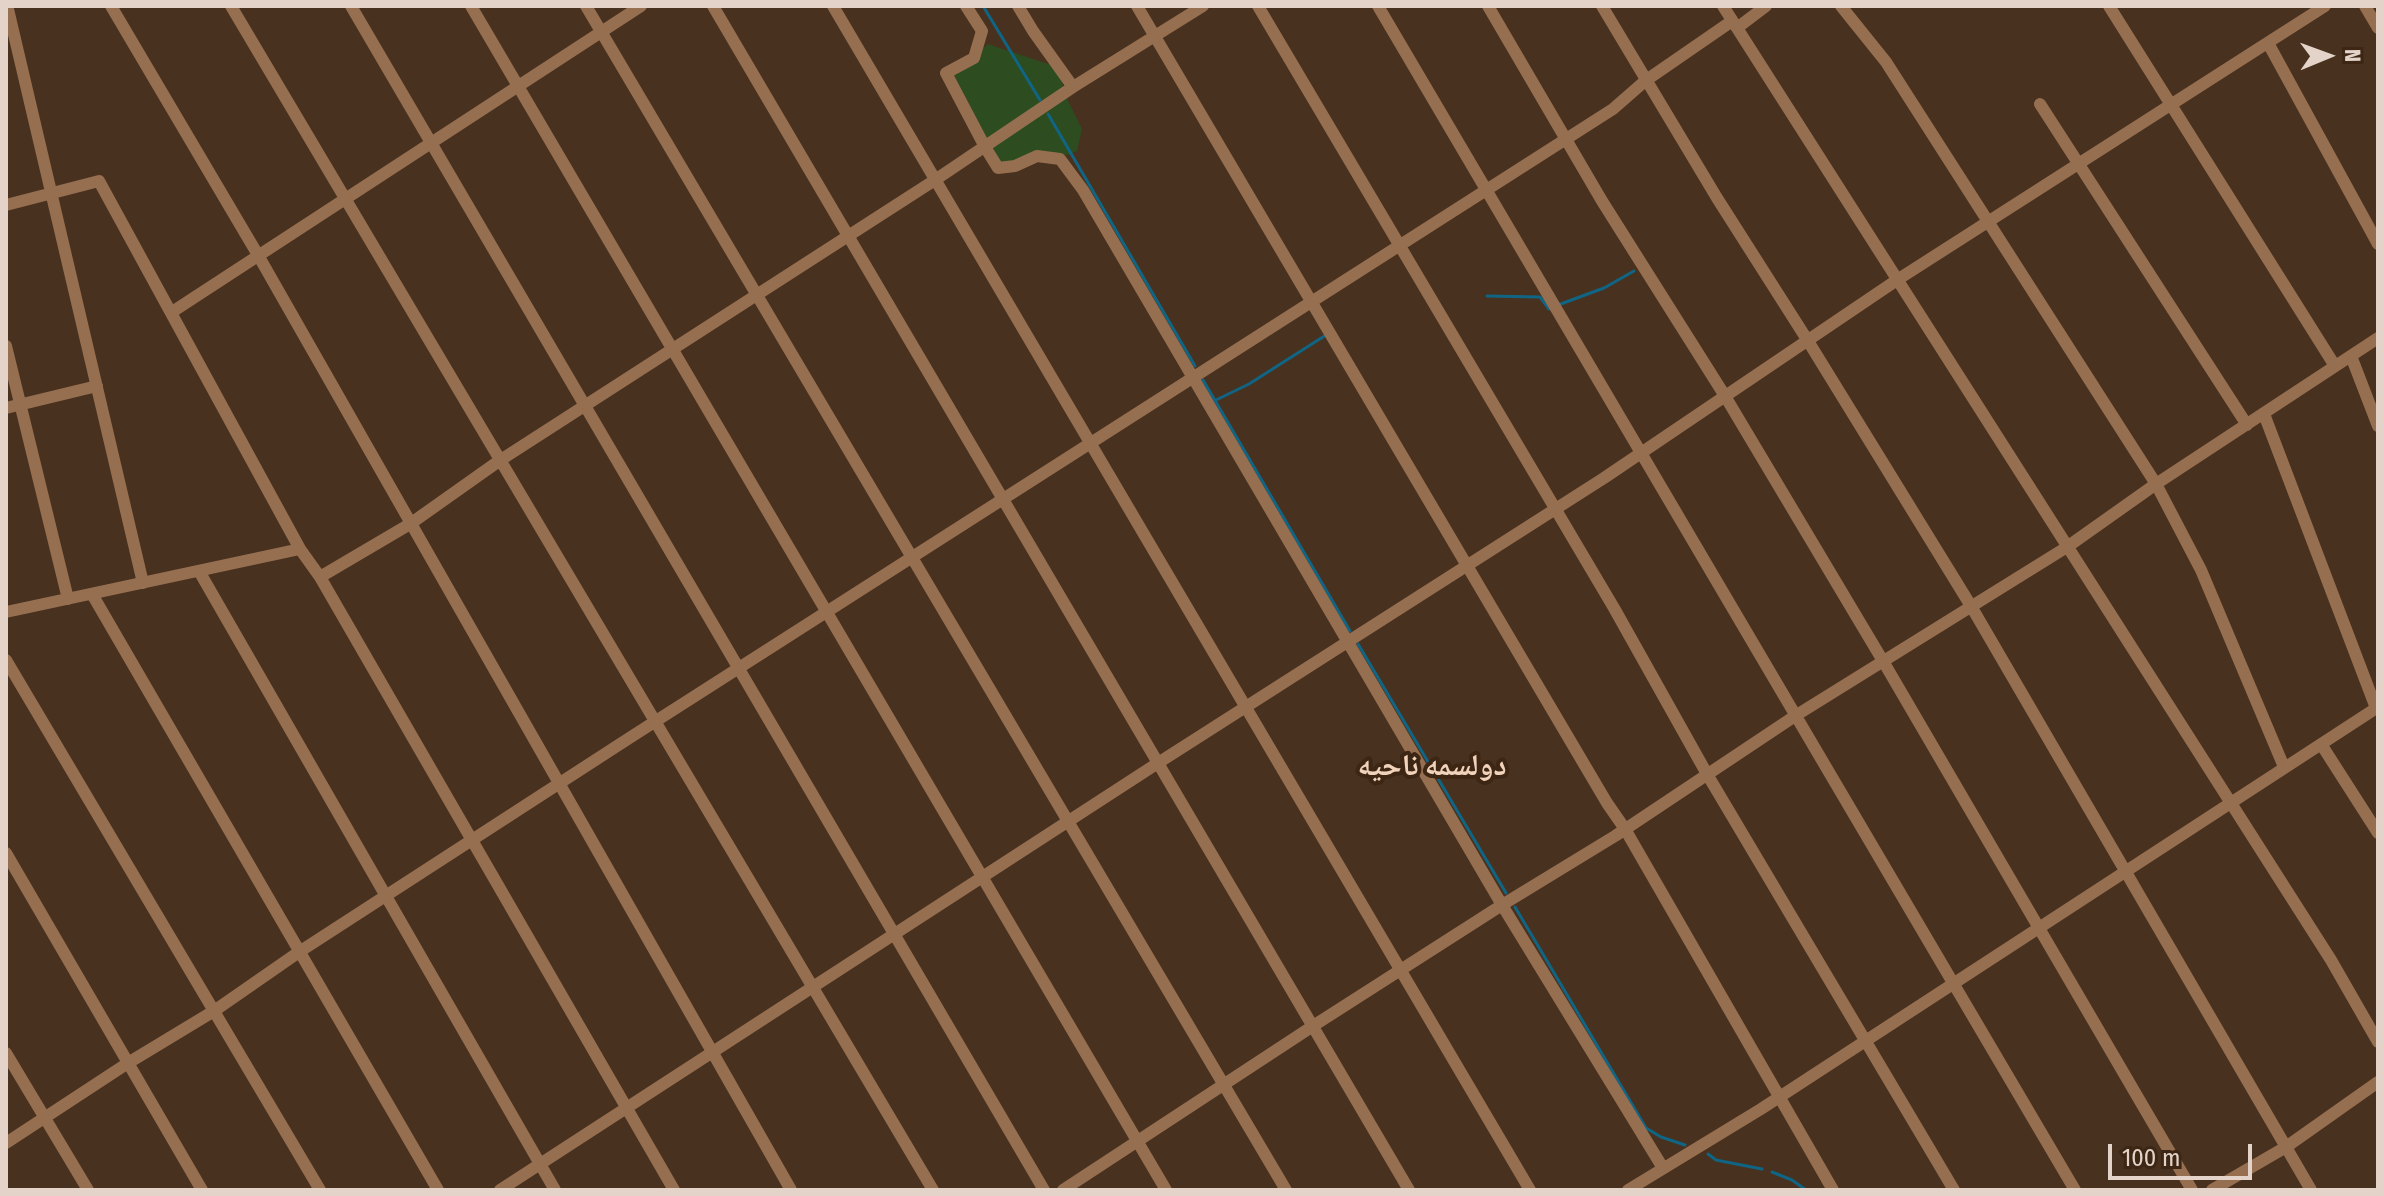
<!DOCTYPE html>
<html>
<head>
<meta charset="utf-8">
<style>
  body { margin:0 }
  #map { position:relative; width:2384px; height:1196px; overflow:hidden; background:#48311e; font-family:"Fira Sans Condensed",sans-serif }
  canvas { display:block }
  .frame { position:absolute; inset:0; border:8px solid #e3d3c8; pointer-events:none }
  .north { position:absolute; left:2288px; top:16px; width:80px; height:80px; -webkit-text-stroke:6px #3d2614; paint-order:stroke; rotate:89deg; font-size:22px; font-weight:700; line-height:32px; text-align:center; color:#e3d3c8 }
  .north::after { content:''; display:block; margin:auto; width:28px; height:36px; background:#e3d3c8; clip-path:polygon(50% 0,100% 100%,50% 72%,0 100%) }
  .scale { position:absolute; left:2108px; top:1144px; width:144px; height:36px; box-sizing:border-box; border:4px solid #e3d3c8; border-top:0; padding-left:10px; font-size:24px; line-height:28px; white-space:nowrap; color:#e3d3c8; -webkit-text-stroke:6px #3d2614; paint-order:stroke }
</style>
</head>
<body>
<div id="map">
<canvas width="2384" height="1196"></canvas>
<div class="frame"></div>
<div class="north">N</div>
<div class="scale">100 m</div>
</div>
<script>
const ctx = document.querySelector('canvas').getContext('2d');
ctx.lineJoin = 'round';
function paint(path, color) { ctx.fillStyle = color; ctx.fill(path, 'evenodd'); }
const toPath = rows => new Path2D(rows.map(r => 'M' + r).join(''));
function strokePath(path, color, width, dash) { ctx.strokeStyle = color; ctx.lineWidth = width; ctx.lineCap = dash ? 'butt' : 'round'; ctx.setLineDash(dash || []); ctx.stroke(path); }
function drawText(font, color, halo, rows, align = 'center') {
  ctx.font = font + ' "Fira Sans Condensed","Noto Naskh Arabic",sans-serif'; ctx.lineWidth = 8; ctx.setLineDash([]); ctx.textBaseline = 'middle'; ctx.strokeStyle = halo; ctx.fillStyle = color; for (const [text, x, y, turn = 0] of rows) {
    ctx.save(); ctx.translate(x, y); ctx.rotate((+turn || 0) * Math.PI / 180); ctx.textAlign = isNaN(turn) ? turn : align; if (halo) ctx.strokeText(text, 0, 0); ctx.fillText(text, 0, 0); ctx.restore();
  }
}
paint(toPath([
  [988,44,1057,67,1068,101,1082,129,1077,151,1068,155,1036,153,1013,163,999,162,953,74]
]), '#2d4c1f');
strokePath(toPath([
  [983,6,1040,100],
  [1048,114,1195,366],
  [1487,296,1540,297,1549,309,1551,308],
  [1558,305,1604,288,1634,271],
  [1203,380,1350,631],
  [1216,400,1249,384,1326,335],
  [1358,644,1506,893],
  [1515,907,1646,1128,1661,1137,1685,1145],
  [1708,1154,1716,1160,1762,1169],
  [1772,1172,1792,1180,1806,1190]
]), '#106585', 3);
strokePath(toPath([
  [111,6,258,255,791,1190],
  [231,6,933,1190],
  [351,6,1044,1190],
  [471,6,1166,1190],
  [586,6,1286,1190],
  [713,6,1409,1190],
  [833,6,1530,1190],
  [966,6,982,31,974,58,946,73,985,147,998,168,1015,166,1037,156,1060,159,1083,190,1502,905,1663,1168],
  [1018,6,1033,31,1073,87],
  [1137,6,1607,803,1625,829,1833,1190],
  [1258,6,1614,608,1707,774,1954,1190],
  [1378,6,2075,1190],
  [1488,6,1602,201,1725,396,1883,661,2192,1190],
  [1602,6,1717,198,1808,341,1971,606,2311,1190],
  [1723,6,2331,960,2378,1042],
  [1841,6,1886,62,2156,484,2201,570,2284,767],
  [2109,6,2335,366],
  [2365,6,2378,28],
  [8,9,143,583],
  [1737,28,1766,6],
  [2268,43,2378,244],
  [2040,104,2247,425],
  [6,205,99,181,300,549,320,577,674,1190],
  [172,312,641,6],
  [6,346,68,599],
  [2351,356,2378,426],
  [6,408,97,386],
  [2264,414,2376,708],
  [199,571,555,1190],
  [320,577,410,524,499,461,935,180,1073,87,1203,6],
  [92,594,438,1190],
  [6,612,300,549],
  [6,660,320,1190],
  [2321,744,2378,833],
  [6,853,202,1190],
  [6,1053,88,1190],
  [6,1143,128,1063,214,1011,299,952,634,735,1613,109,1645,81,1732,21],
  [500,1190,1158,763,1604,478,1897,280,2325,6],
  [1063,1190,1313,1026,1502,905,1615,836,1795,716,2067,547,2156,484,2378,338],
  [1628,1190,1761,1109,2378,707],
  [2212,1190,2286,1147,2378,1082]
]), '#966e50', 12);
drawText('bold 30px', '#f1d3bc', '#3d2614', [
  ["دولسمه ناحیه",1432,767]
]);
</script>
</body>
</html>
